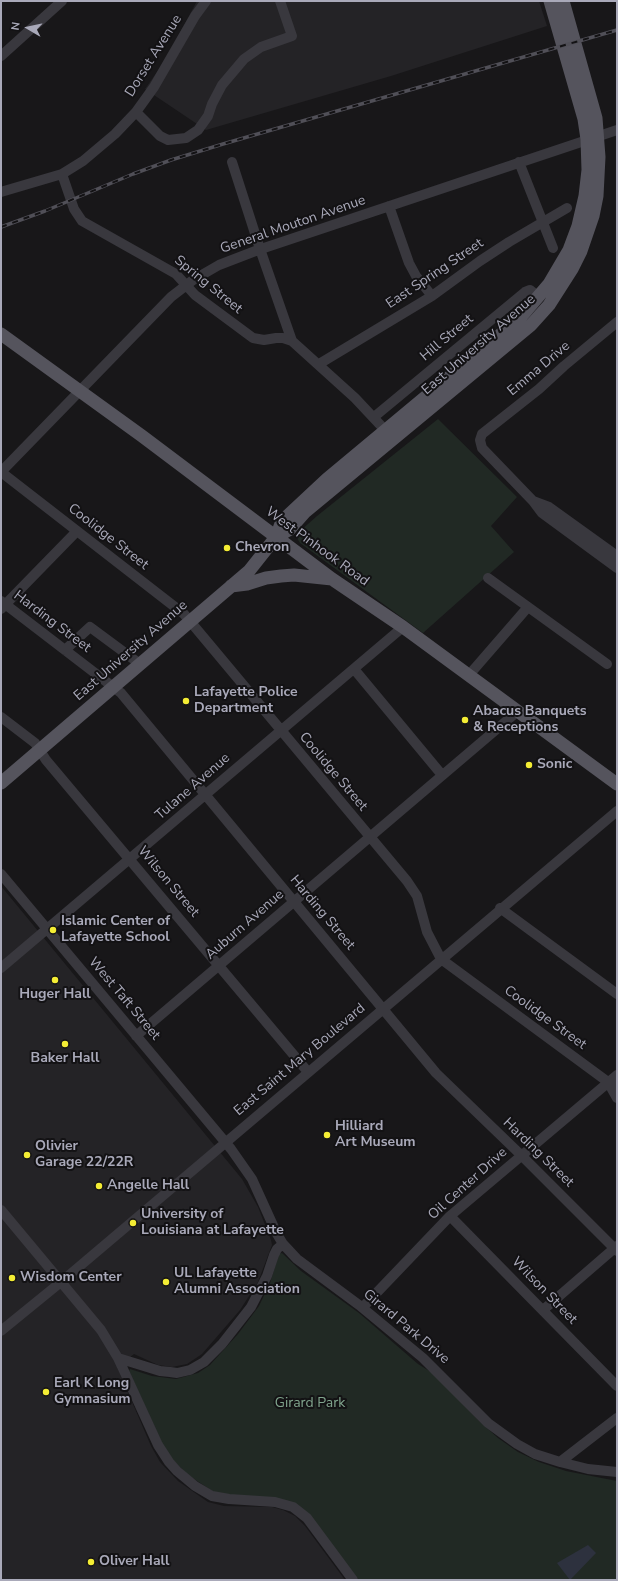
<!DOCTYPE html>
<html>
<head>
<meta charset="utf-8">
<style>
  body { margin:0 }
  #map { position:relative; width:618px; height:1581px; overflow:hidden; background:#181719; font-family:"Nunito Sans",sans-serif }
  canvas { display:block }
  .frame { position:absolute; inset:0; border:2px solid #a9a9b9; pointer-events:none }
  .north { position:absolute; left:8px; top:8px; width:40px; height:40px; -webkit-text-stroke:3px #131214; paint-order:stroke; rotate:279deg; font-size:11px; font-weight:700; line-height:16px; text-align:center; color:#a9a9b9 }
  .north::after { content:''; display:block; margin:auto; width:14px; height:18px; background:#a9a9b9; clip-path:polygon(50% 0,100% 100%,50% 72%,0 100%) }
</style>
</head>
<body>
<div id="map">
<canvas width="618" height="1581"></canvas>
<div class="frame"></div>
<div class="north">N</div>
</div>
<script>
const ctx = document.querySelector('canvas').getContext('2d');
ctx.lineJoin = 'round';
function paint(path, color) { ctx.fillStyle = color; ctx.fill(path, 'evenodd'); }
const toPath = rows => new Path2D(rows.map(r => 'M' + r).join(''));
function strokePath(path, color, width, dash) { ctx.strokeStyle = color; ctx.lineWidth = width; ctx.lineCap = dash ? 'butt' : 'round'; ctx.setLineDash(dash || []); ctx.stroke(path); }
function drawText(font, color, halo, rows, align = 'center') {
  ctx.font = font + ' "Nunito Sans",sans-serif'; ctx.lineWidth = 4; ctx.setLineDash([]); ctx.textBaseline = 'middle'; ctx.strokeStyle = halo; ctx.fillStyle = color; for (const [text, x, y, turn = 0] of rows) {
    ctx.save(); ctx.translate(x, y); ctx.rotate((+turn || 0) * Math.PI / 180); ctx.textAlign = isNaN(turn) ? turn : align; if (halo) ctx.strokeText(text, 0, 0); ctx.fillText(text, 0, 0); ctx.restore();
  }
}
paint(toPath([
  [197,1,539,1,547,26,391,76,206,130,145,89,164,62],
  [1,886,242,1179,258,1207,271,1240,272,1245,258,1282,240,1310,202,1354,187,1364,172,1367,158,1365,134,1354,117,1367,151,1446,160,1462,178,1481,208,1502,224,1506,272,1507,283,1510,295,1516,305,1526,345,1580,1,1580]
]), '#242326');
paint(toPath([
  [438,419,517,497,491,526,514,552,423,633,300,543,297,538,299,532,317,516],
  [282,1253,301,1271,359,1313,418,1364,434,1374,479,1421,498,1438,518,1452,539,1462,566,1471,617,1481,617,1580,359,1580,303,1511,214,1492,188,1475,167,1454,129,1371,130,1369,152,1376,176,1379,198,1373,210,1365,238,1334,259,1306,270,1283,279,1254]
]), '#212924');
paint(toPath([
  [588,1545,596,1553,570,1580,557,1563]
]), '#2d313e');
strokePath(toPath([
  [1,56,62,1],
  [136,112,160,136,168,140,186,138,198,130,208,116,212,104,222,85,244,59,261,47,292,36,280,1],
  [232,162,260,249,292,341],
  [519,162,553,248],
  [62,174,74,209,82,221,176,274,195,295,253,338,264,340,276,338,283,338,292,341,355,398,385,430],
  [1,192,62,174,83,161,115,134,136,112,154,87,195,16,206,1],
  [389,206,409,263,416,276,432,296],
  [617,322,564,366,539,389,482,434,480,440,482,448,533,501,542,513,617,568],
  [319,364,432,296,480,261,509,242,567,208],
  [374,417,525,292,530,290,539,297],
  [1,472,184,614,407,881,417,896,427,932,441,959,608,1082,617,1086],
  [1,472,171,297,193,280,219,265,258,250,617,130],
  [533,501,549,507,617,556],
  [488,578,607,664],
  [1,601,121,693,436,1073,521,1155,617,1251],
  [1,609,77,531],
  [65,650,90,627,140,664],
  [354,669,442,775],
  [469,675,528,607],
  [1,717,35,743,46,760,308,1072],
  [1,874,231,1149,252,1179,277,1234,283,1244,297,1259,359,1305,423,1358,488,1423,517,1444,535,1454,560,1462,588,1469,617,1472],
  [500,908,617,994],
  [1,968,403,627],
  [136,1036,518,711],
  [608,1082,617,1098],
  [1,1210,101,1330,118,1358,158,1445,169,1462,177,1471,195,1486,212,1496,229,1499,275,1502,293,1507,307,1518,353,1580],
  [450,1216,617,1386],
  [363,1307,450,1216,617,1075],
  [543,1310,617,1246],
  [1,1331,61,1282,617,811],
  [118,1358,160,1371,170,1372,177,1373,190,1370,204,1362,222,1344,251,1307,267,1276,274,1255,277,1249,283,1244],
  [560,1462,617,1418]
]), '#39383e', 10);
strokePath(toPath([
  [1,334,142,436,332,579,403,627,617,784],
  [276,537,290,529,305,512,334,488,531,325,549,305,572,269,581,251,593,216,597,196,599,157,596,118,563,1],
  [231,586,247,584,266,578,281,576,294,575,332,579],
  [1,783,249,571,276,537,282,521,327,479,519,319,549,284,569,250,578,226,585,196,588,170,587,139,584,119,550,1]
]), '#55545d', 13);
const rail = toPath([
  [1,227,45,211,133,174,171,160,223,144,617,30]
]);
strokePath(rail, '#504f57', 3.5);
strokePath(rail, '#131214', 2, [6]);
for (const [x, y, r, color] of [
  [227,548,4,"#f4ed34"],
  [186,701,4,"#f4ed34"],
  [465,720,4,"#f4ed34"],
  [529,765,4,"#f4ed34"],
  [53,930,4,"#f4ed34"],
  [55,980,4,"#f4ed34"],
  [65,1044,4,"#f4ed34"],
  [327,1135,4,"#f4ed34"],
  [27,1155,4,"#f4ed34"],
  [99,1186,4,"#f4ed34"],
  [133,1223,4,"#f4ed34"],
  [12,1278,4,"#f4ed34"],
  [166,1282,4,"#f4ed34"],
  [46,1392,4,"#f4ed34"],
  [91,1562,4,"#f4ed34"]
]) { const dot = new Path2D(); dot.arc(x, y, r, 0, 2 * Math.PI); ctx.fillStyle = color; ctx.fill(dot); strokePath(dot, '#131214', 1.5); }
drawText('14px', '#a9a9b9', '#131214', [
  ["Dorset Avenue",154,56,-58],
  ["General Mouton Avenue",293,225,-19],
  ["East Spring Street",435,274,-34],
  ["Spring Street",208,285,39],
  ["Hill Street",447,338,-40],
  ["East University Avenue",479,345,-41],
  ["Emma Drive",539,369,-40],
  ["Coolidge Street",108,537,38],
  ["West Pinhook Road",317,547,36],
  ["Harding Street",52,622,37],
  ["East University Avenue",131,651,-41],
  ["Coolidge Street",333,772,50],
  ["Tulane Avenue",193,787,-41],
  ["Wilson Street",168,882,50],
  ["Harding Street",322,913,50],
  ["Auburn Avenue",245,925,-41],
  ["West Taft Street",124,999,50],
  ["Coolidge Street",545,1018,36],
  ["East Saint Mary Boulevard",300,1060,-40],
  ["Harding Street",538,1153,44],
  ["Oil Center Drive",468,1184,-42],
  ["Wilson Street",544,1291,46],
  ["Girard Park Drive",406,1327,40]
]);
drawText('bold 14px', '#a9a9b9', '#131214', [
  ["Chevron",235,548],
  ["Lafayette Police",194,693],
  ["Department",194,709],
  ["Abacus Banquets",473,712],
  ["& Receptions",473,728],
  ["Sonic",537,765],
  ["Islamic Center of",61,922],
  ["Lafayette School",61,938],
  ["Huger Hall",55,995,"center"],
  ["Baker Hall",65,1059,"center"],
  ["Hilliard",335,1127],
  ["Art Museum",335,1143],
  ["Olivier",35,1147],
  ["Garage 22/22R",35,1163],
  ["Angelle Hall",107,1186],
  ["University of",141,1215],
  ["Louisiana at Lafayette",141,1231],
  ["UL Lafayette",174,1274],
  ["Alumni Association",174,1290],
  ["Wisdom Center",20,1278],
  ["Earl K Long",54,1384],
  ["Gymnasium",54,1400],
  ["Oliver Hall",99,1562]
], 'left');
drawText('14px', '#80a48d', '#131214', [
  ["Girard Park",310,1404]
]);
</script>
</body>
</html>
